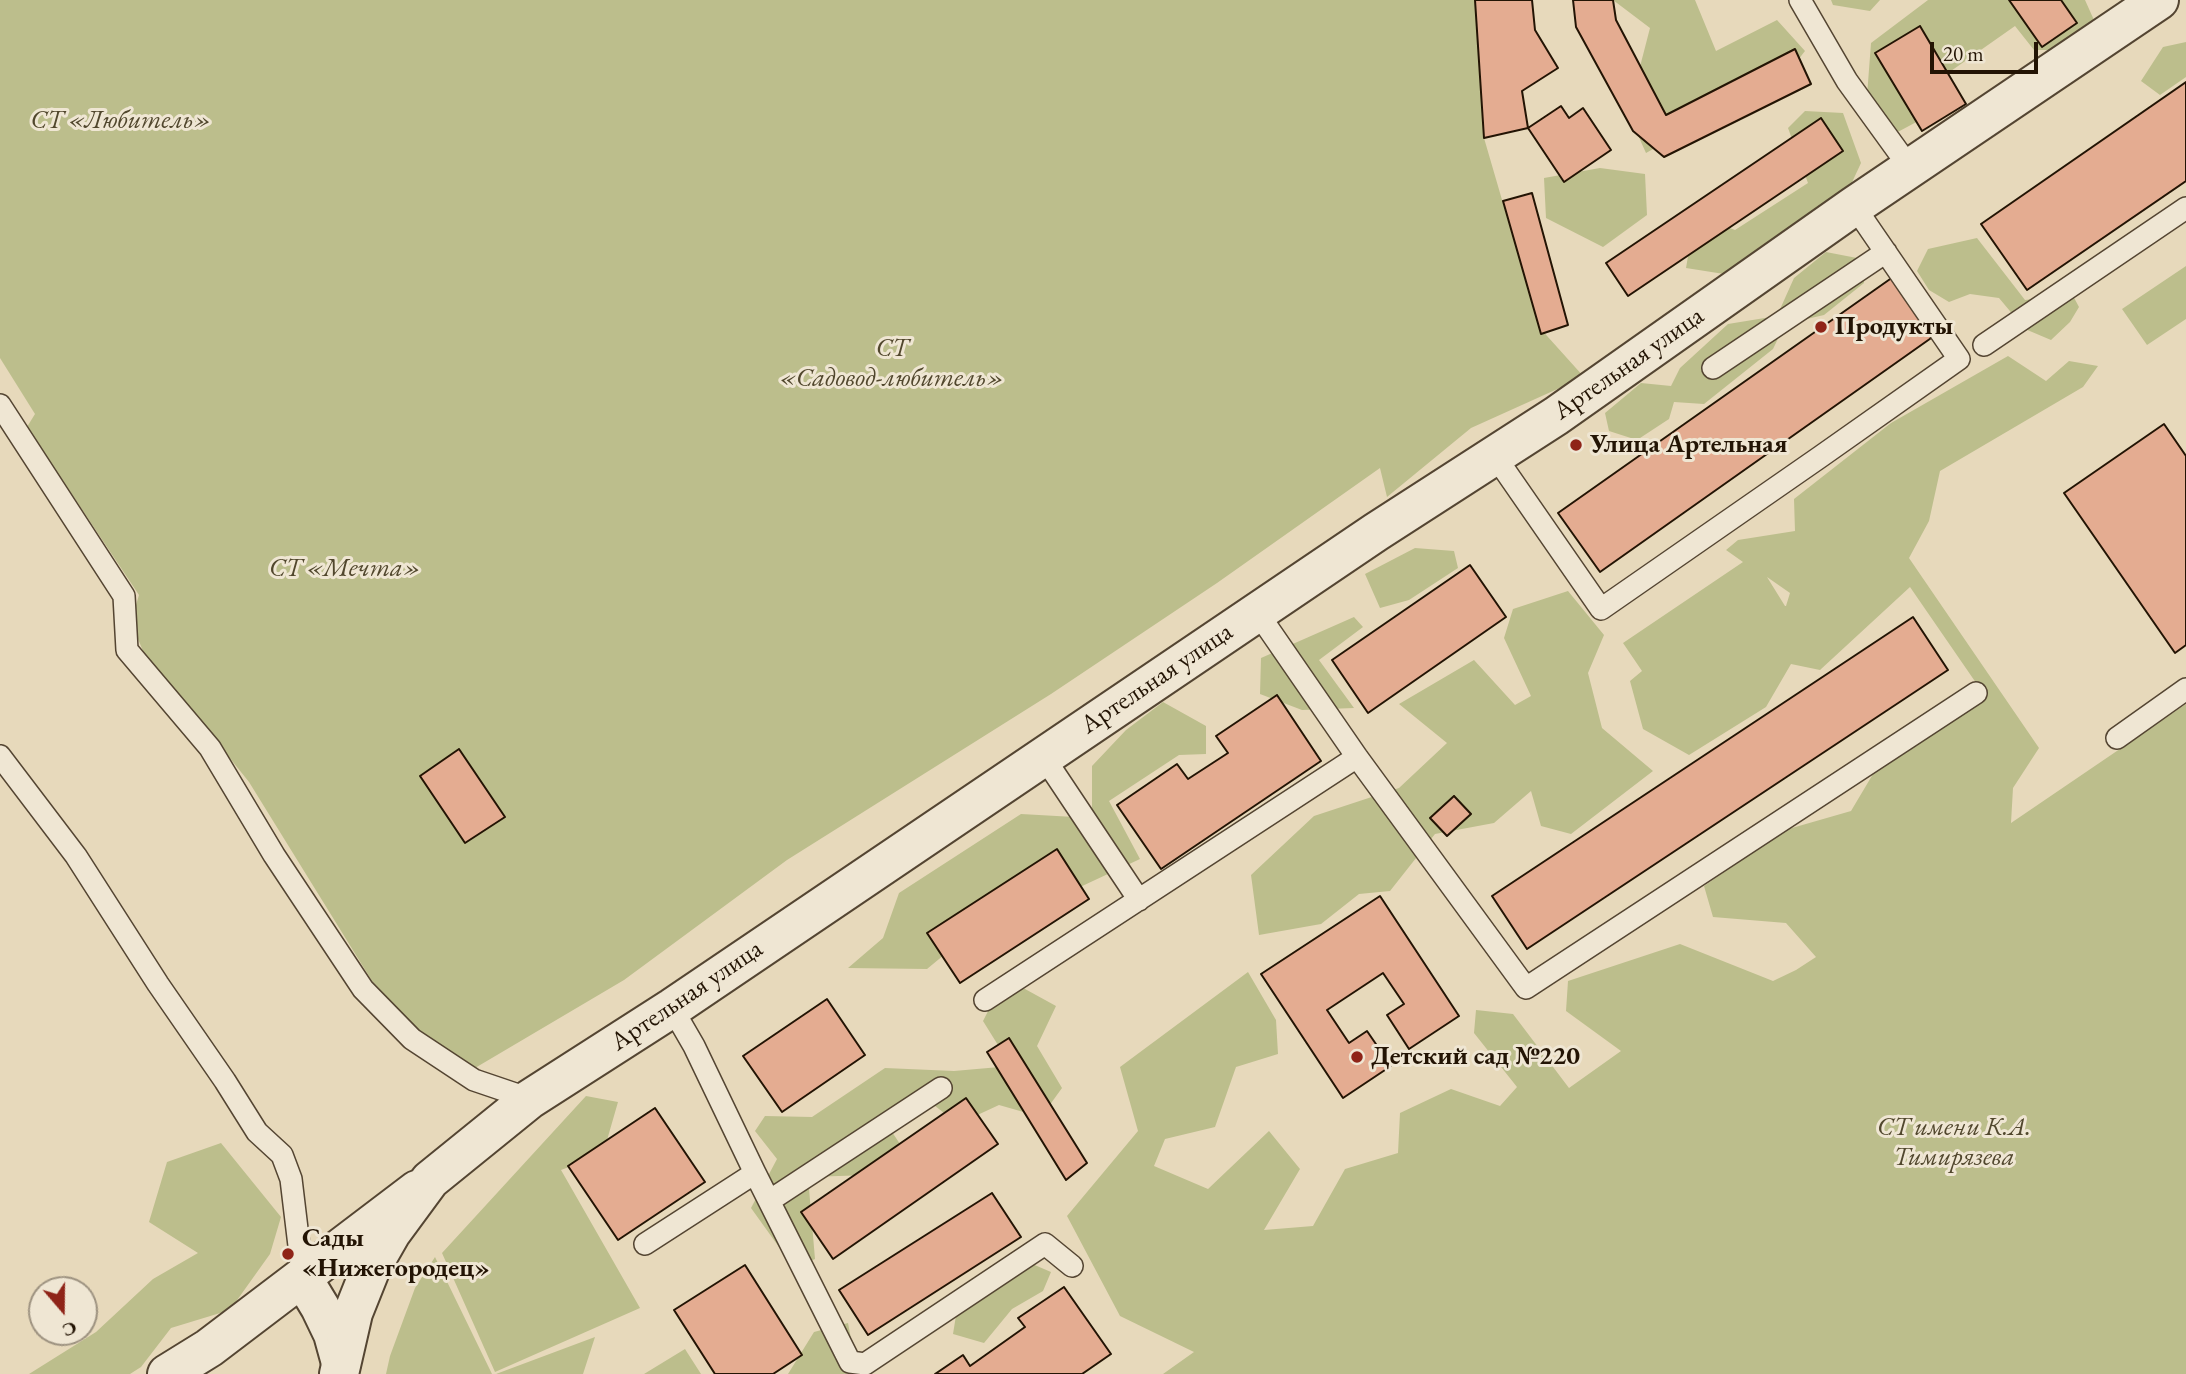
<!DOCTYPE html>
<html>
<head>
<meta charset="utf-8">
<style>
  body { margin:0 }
  #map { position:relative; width:2186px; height:1374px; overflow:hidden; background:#e7d9bb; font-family:"EB Garamond",serif }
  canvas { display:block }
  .north { position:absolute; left:28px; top:1276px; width:70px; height:70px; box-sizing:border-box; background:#efe6d3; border:2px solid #9d9280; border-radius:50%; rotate:160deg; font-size:19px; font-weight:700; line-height:28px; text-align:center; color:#231404 }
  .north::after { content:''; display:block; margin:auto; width:24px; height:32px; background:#8f2418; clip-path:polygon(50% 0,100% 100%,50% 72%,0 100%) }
  .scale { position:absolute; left:1930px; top:42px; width:108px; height:32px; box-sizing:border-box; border:4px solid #231404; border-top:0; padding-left:9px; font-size:21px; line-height:24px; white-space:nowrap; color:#231404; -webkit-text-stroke:5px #efe6d3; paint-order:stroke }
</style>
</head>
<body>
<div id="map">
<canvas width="2186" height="1374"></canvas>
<div class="north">С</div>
<div class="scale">20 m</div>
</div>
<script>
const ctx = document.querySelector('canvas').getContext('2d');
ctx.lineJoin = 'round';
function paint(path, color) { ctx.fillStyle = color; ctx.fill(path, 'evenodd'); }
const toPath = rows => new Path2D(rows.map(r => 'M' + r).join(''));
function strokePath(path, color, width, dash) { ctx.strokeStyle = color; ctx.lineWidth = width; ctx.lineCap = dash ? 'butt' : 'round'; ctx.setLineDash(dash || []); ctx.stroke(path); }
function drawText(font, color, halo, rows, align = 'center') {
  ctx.font = font + ' "EB Garamond",serif'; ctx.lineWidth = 6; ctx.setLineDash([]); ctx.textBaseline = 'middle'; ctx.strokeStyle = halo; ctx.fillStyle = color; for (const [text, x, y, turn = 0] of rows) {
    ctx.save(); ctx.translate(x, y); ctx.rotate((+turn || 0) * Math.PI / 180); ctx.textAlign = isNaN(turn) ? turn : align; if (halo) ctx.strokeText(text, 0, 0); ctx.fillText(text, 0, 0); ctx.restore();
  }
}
paint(toPath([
  [0,0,1512,0,1510,112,1483,132,1484,138,1539,327,1584,377,1471,428,1387,497,1380,468,1217,583,1051,694,787,860,624,980,475,1068,418,1030,372,981,249,782,176,691,150,668,131,622,139,595,27,427,35,414,0,358],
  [1613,0,1695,0,1716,51,1777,20,1805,51,1787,74,1646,153,1628,113,1650,28],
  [1831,0,1880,0,1870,11,1833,5],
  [1928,0,2085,0,2098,29,2075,50,2034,50,2015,26,1941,78,1922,119,1894,134,1867,96,1871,43],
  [2186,42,2186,77,2160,95,2141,81,2163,47],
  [1805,111,1843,113,1861,163,1840,208,1743,277,1686,268,1695,215,1735,230,1808,183,1788,128],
  [1600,168,1645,174,1647,215,1603,247,1546,218,1544,178],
  [1977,238,2025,300,2072,294,2079,307,2070,322,2051,340,2025,329,1999,298,1970,294,1949,302,1929,290,1917,271,1928,249],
  [1826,252,1862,259,1864,283,1824,315,1785,324,1773,349,1704,404,1674,402,1669,419,1637,440,1609,431,1605,413,1641,383,1671,386,1680,368,1728,324,1777,316,1794,278],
  [2186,266,2186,319,2147,345,2122,309],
  [2008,356,2046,381,2069,361,2098,366,2083,387,1940,471,1929,521,1909,558,2039,748,2013,788,2011,823,2186,704,2186,1374,1163,1374,1194,1352,1120,1316,1067,1216,1138,1131,1120,1067,1248,972,1276,1020,1278,1054,1236,1067,1215,1127,1165,1139,1154,1166,1208,1189,1269,1131,1300,1169,1264,1230,1313,1226,1345,1169,1398,1153,1400,1113,1451,1089,1500,1106,1517,1087,1474,1033,1476,1010,1513,1014,1569,1088,1621,1051,1566,1011,1568,981,1680,944,1773,981,1796,970,1816,957,1786,923,1713,917,1704,886,1785,830,1851,811,1876,769,1983,693,1910,587,1820,670,1791,664,1766,707,1689,755,1643,729,1630,681,1642,671,1623,643,1743,562,1726,550,1738,540,1795,531,1794,499,1891,423],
  [1767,577,1790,593,1786,606,1785,606],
  [1415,548,1454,551,1458,568,1409,600,1380,608,1365,574],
  [1568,591,1604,635,1588,673,1602,728,1653,771,1571,834,1541,826,1531,791,1494,823,1435,834,1390,891,1359,894,1321,924,1259,935,1251,875,1314,816,1399,788,1447,743,1399,704,1474,660,1515,705,1531,696,1504,638,1513,609],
  [1354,617,1363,627,1319,660,1354,708,1302,710,1260,694,1261,658],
  [1163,702,1206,726,1206,754,1179,755,1109,801,1140,859,956,945,927,969,848,968,883,938,899,893,1021,814,1092,818,1092,766,1126,730],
  [1005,978,1056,1006,1037,1046,1062,1088,1041,1117,999,1105,958,1124,920,1094,882,1117,910,1159,900,1174,808,1177,815,1259,794,1268,751,1208,777,1159,755,1131,765,1116,812,1117,885,1068,954,1071,1011,1066,983,1021],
  [586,1096,618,1102,603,1154,561,1170,640,1308,495,1372,442,1253],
  [221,1143,281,1217,270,1254,230,1310,171,1328,141,1367,130,1374,29,1374,96,1332,153,1279,198,1253,149,1222,167,1162],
  [435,1257,492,1374,386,1374,390,1356,415,1288],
  [1016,1257,1051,1272,1043,1291,1012,1309,984,1343,953,1334,960,1291],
  [848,1323,857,1370,856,1374,788,1374,814,1332],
  [595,1337,583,1374,496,1374],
  [685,1349,701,1374,644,1374]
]), '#bcbe8c');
const building = toPath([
  [1475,0,1532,0,1535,30,1558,68,1522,91,1528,128,1484,138,1475,0],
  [1573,0,1613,0,1616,20,1666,115,1795,49,1811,84,1664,157,1633,131,1576,27,1573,0],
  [2009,0,2061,0,2077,23,2042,47,2009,0],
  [1920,26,1966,104,1922,131,1875,53,1920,26],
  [2186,82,2186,181,2027,290,1981,224,2186,82],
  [1561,106,1569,118,1583,108,1611,150,1564,182,1528,128,1561,106],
  [1821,118,1843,151,1628,296,1606,263,1821,118],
  [1532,193,1568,325,1541,334,1503,201,1532,193],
  [1893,277,1934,336,1600,572,1558,513,1893,277],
  [2164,424,2186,456,2186,645,2175,653,2064,493,2164,424],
  [1470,565,1506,617,1368,713,1332,660,1470,565],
  [1913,617,1948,670,1527,949,1492,896,1913,617],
  [1277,695,1321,761,1161,869,1117,805,1177,764,1188,779,1228,753,1216,736,1277,695],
  [459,749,505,817,465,843,420,776,459,749],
  [1454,796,1471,814,1447,836,1430,818,1454,796],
  [1057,849,1089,899,960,983,927,933,1057,849],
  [1380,896,1459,1016,1409,1049,1387,1015,1404,1004,1383,973,1327,1010,1349,1043,1367,1031,1391,1066,1343,1098,1261,974,1380,896],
  [827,999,865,1055,782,1112,743,1056,827,999],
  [1009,1038,1087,1163,1066,1180,987,1052,1009,1038],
  [966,1098,998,1144,833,1259,801,1212,966,1098],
  [655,1108,705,1182,618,1240,568,1166,655,1108],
  [992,1193,1021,1237,868,1335,839,1290,992,1193],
  [745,1265,802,1355,773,1374,715,1374,674,1310,745,1265],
  [1064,1287,1111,1354,1082,1374,935,1374,963,1355,970,1366,1025,1327,1018,1318,1064,1287]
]);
paint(building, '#e4ac91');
strokePath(building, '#231404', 2);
const service = toPath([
  [1800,0,1847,81,1910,168],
  [1984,345,2186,208],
  [1713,368,1886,252],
  [0,405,124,596,127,650,210,748,274,855,363,989,412,1039,474,1080,530,1099],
  [1495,456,1601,609,1820,457,1959,359,1854,206],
  [1257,612,1357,757,1526,988,1976,693],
  [2117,738,2186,689],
  [0,756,76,856,158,984,225,1081,257,1132,282,1155,291,1179,303,1279],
  [1043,756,1139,900],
  [985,1000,1357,757],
  [755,1173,850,1362,865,1364,1045,1244,1072,1266],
  [769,1201,941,1088],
  [645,1244,755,1173,694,1046,672,1008]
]);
const minor = toPath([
  [303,1279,320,1307,333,1334,341,1363],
  [167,1374,209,1348,417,1190]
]);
const tertiary = toPath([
  [339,1374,353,1313,371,1268,391,1233,430,1180,530,1099,672,1008,1376,532,1556,416,1854,206,2159,0]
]);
strokePath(service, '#544532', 24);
strokePath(minor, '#544532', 42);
strokePath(tertiary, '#544532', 42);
strokePath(service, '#efe6d3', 21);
strokePath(minor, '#efe6d3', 38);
strokePath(tertiary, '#efe6d3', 38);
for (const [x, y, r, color] of [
  [1821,327,7,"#8f2418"],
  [1576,445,7,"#8f2418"],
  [1357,1057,7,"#8f2418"],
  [288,1254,7,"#8f2418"]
]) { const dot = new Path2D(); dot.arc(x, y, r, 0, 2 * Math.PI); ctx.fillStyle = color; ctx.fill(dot); strokePath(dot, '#efe6d3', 2.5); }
drawText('italic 26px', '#51472d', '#efe6d3', [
  ["СТ «Любитель»",121,121],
  ["СТ",892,349],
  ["«Садовод-любитель»",892,379],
  ["СТ «Мечта»",345,569],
  ["СТ имени К.А.",1954,1128],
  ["Тимирязева",1954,1158]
]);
drawText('bold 26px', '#231404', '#efe6d3', [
  ["Продукты",1835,327],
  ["Улица Артельная",1590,445],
  ["Детский сад №220",1371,1057],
  ["Сады",302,1239],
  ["«Нижегородец»",302,1269]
], 'left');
drawText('26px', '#231404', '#efe6d3', [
  ["Артельная улица",1629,364,-35],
  ["Артельная улица",1157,679,-34],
  ["Артельная улица",687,996,-34]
]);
</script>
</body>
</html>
